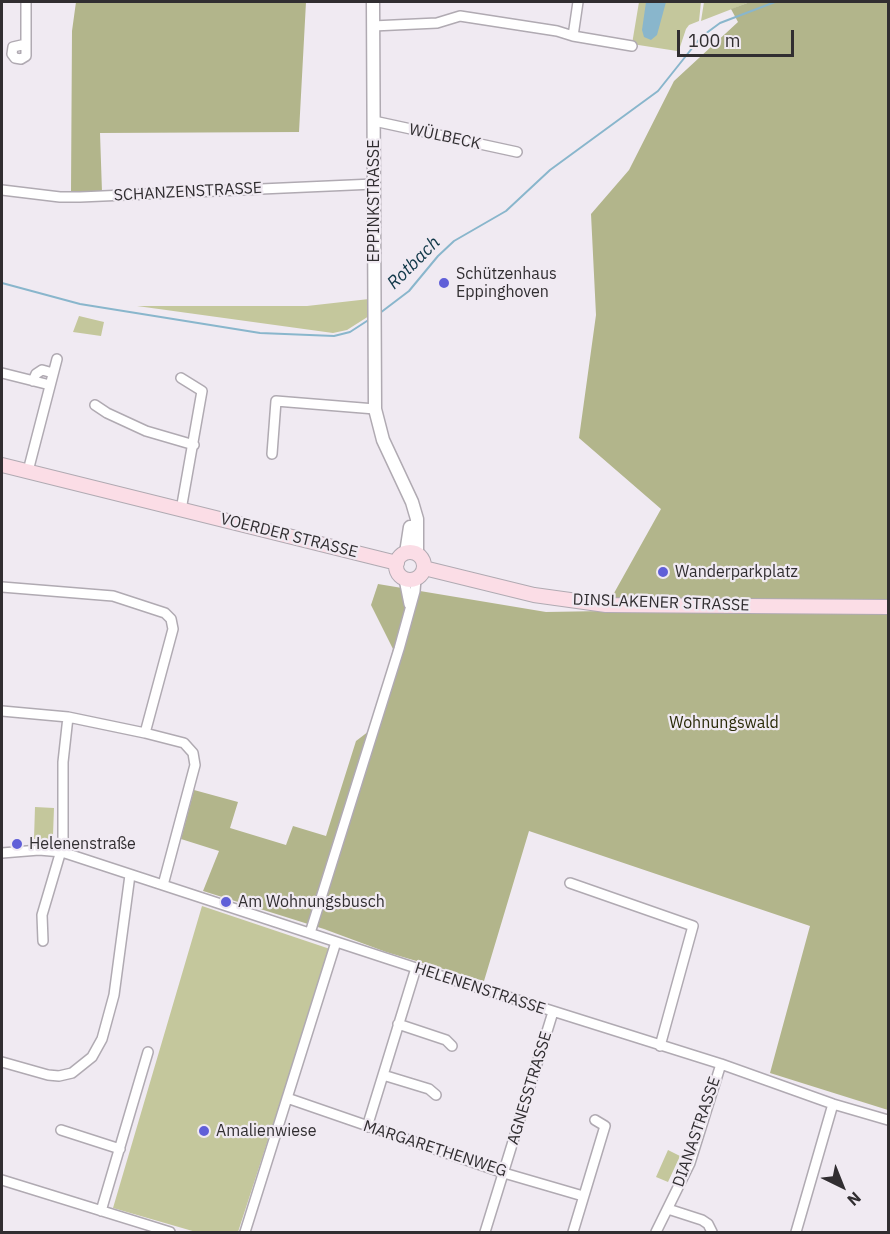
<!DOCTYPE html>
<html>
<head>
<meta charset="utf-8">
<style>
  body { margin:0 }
  #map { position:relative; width:890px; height:1234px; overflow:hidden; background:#f0eaf2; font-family:"IBM Plex Sans",sans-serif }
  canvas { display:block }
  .frame { position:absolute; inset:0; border:3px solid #312e31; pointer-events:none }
  .north { position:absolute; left:812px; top:1156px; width:60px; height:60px; -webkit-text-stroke:4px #f0eaf2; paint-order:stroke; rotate:137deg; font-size:16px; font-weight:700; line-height:24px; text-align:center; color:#312e31 }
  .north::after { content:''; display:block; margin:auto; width:21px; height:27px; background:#312e31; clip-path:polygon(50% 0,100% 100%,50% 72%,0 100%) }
  .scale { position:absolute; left:677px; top:30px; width:117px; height:27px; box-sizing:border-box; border:3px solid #312e31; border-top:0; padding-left:8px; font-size:18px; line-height:21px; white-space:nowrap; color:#312e31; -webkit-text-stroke:4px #f0eaf2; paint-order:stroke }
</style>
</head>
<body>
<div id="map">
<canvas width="890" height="1234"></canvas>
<div class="frame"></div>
<div class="north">N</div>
<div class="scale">100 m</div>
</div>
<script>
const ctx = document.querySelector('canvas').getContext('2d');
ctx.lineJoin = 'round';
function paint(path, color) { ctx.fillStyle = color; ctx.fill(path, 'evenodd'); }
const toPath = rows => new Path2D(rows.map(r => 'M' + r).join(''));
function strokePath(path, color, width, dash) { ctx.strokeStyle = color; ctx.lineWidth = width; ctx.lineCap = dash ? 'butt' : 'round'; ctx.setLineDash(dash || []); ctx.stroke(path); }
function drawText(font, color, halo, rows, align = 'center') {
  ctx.font = font + ' "IBM Plex Sans",sans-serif'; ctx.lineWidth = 4.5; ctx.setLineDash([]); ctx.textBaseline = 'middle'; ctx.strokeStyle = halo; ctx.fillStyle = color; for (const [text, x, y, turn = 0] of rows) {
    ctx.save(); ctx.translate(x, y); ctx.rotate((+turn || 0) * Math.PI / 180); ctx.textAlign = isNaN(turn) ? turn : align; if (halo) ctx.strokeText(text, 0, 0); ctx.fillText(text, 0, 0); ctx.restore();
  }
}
paint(toPath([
  [639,2,701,2,699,21,689,25,686,29,680,47,677,51,632,44],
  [704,2,750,2,701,21],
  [369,299,369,316,347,330,333,333,137,306,307,306],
  [79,316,104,322,101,336,73,332],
  [35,807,54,808,53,835,49,839,34,839],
  [202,906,330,949,238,1232,196,1232,113,1208],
  [668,1150,680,1156,668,1182,656,1177]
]), '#c4c79c');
paint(toPath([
  [76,2,306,2,299,132,100,133,102,192,71,192,72,31],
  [750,2,888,2,888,1110,770,1073,810,926,529,831,484,981,386,952,324,929,203,891,219,851,181,839,194,790,238,802,230,828,286,845,293,826,326,836,356,741,373,728,393,649,371,605,378,584,546,612,604,611,661,509,579,438,596,315,591,214,629,170,674,81,738,22,731,9]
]), '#b2b58b');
paint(toPath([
  [646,2,666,2,657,35,651,40,644,37,642,30]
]), '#89b6cc');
strokePath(toPath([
  [2,283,80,304,260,333,334,336,350,332,370,319],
  [380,313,409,291,438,256,454,241,506,211,550,170,658,91,701,37,720,23,775,2]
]), '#89b6cc', 2);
const minor = toPath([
  [26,2,26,44],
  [373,26,437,23,460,16,557,31,573,36,632,46],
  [573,36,578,2],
  [26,44,26,56,21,59,15,58,12,54,13,47,26,44],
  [374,121,517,152],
  [2,190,60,197,80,197,374,184],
  [2,373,50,385],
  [33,381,36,374,42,370,53,373],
  [95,405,107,413,146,431,194,445],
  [272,454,276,401,375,409],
  [28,471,57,359],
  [181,510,202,391,181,378],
  [404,579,409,604],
  [2,587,113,596,165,613,171,619,173,629,145,733],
  [2,711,68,717,145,733,184,743,193,753,195,765,163,885],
  [2,853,39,850,62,852,416,968,721,1064,833,1104,888,1120],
  [570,883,693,926,660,1046],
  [310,933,399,649,415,591,416,579],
  [43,941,42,915,63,844,63,762,68,717],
  [398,1024,446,1040,452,1046],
  [2,1062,48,1075,59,1076,72,1073,92,1057,102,1039,114,995,130,875],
  [383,1075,429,1089,436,1095],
  [287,1098,504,1173,583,1196],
  [367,1127,416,968],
  [61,1130,120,1149],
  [2,1180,170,1232],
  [668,1209,702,1220,708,1224,712,1232],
  [101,1211,148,1052],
  [245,1232,336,942],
  [485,1232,553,1012],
  [573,1232,605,1126,595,1120],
  [656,1232,690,1163,721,1064],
  [796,1232,833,1104]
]);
const tertiary = toPath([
  [373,2,375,409,383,440,412,502,417,519,417,554],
  [406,553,410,527]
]);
const secondary = toPath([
  [2,465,397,563],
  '396 566a14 14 0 1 1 28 0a14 14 0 1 1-28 0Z',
  [424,568,534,595,606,605,888,607]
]);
strokePath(minor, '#b0aab2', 12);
strokePath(tertiary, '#b0aab2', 15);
strokePath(secondary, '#b0aab2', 16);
strokePath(minor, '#fff', 9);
strokePath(tertiary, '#fff', 12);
strokePath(secondary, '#fbdde6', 14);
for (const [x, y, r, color] of [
  [444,283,6,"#605fd8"],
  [663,572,6,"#605fd8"],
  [17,844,6,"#605fd8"],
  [226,902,6,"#605fd8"],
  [204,1131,6,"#605fd8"]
]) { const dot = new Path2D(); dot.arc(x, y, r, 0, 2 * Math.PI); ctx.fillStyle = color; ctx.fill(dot); strokePath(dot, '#f0eaf2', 2); }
drawText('16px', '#312e31', '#f0eaf2', [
  ["WÜLBECK",445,137,12],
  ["SCHANZENSTRASSE",188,192,-3],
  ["EPPINKSTRASSE",374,201,-90],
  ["VOERDER STRASSE",289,536,14],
  ["DINSLAKENER STRASSE",661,603,2],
  ["HELENENSTRASSE",480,989,18],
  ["AGNESSTRASSE",530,1088,-73],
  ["DIANASTRASSE",697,1132,-71],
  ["MARGARETHENWEG",435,1149,18]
]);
drawText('16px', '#312e31', '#f0eaf2', [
  ["Schützenhaus",456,274],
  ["Eppinghoven",456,292],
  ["Wanderparkplatz",675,572],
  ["Helenenstraße",29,844],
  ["Am Wohnungsbusch",238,902],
  ["Amalienwiese",216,1131]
], 'left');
drawText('16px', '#2a2b08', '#f0eaf2', [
  ["Wohnungswald",724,723]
]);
drawText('italic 18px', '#103748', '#f0eaf2', [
  ["Rotbach",414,263,-45]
]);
</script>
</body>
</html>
